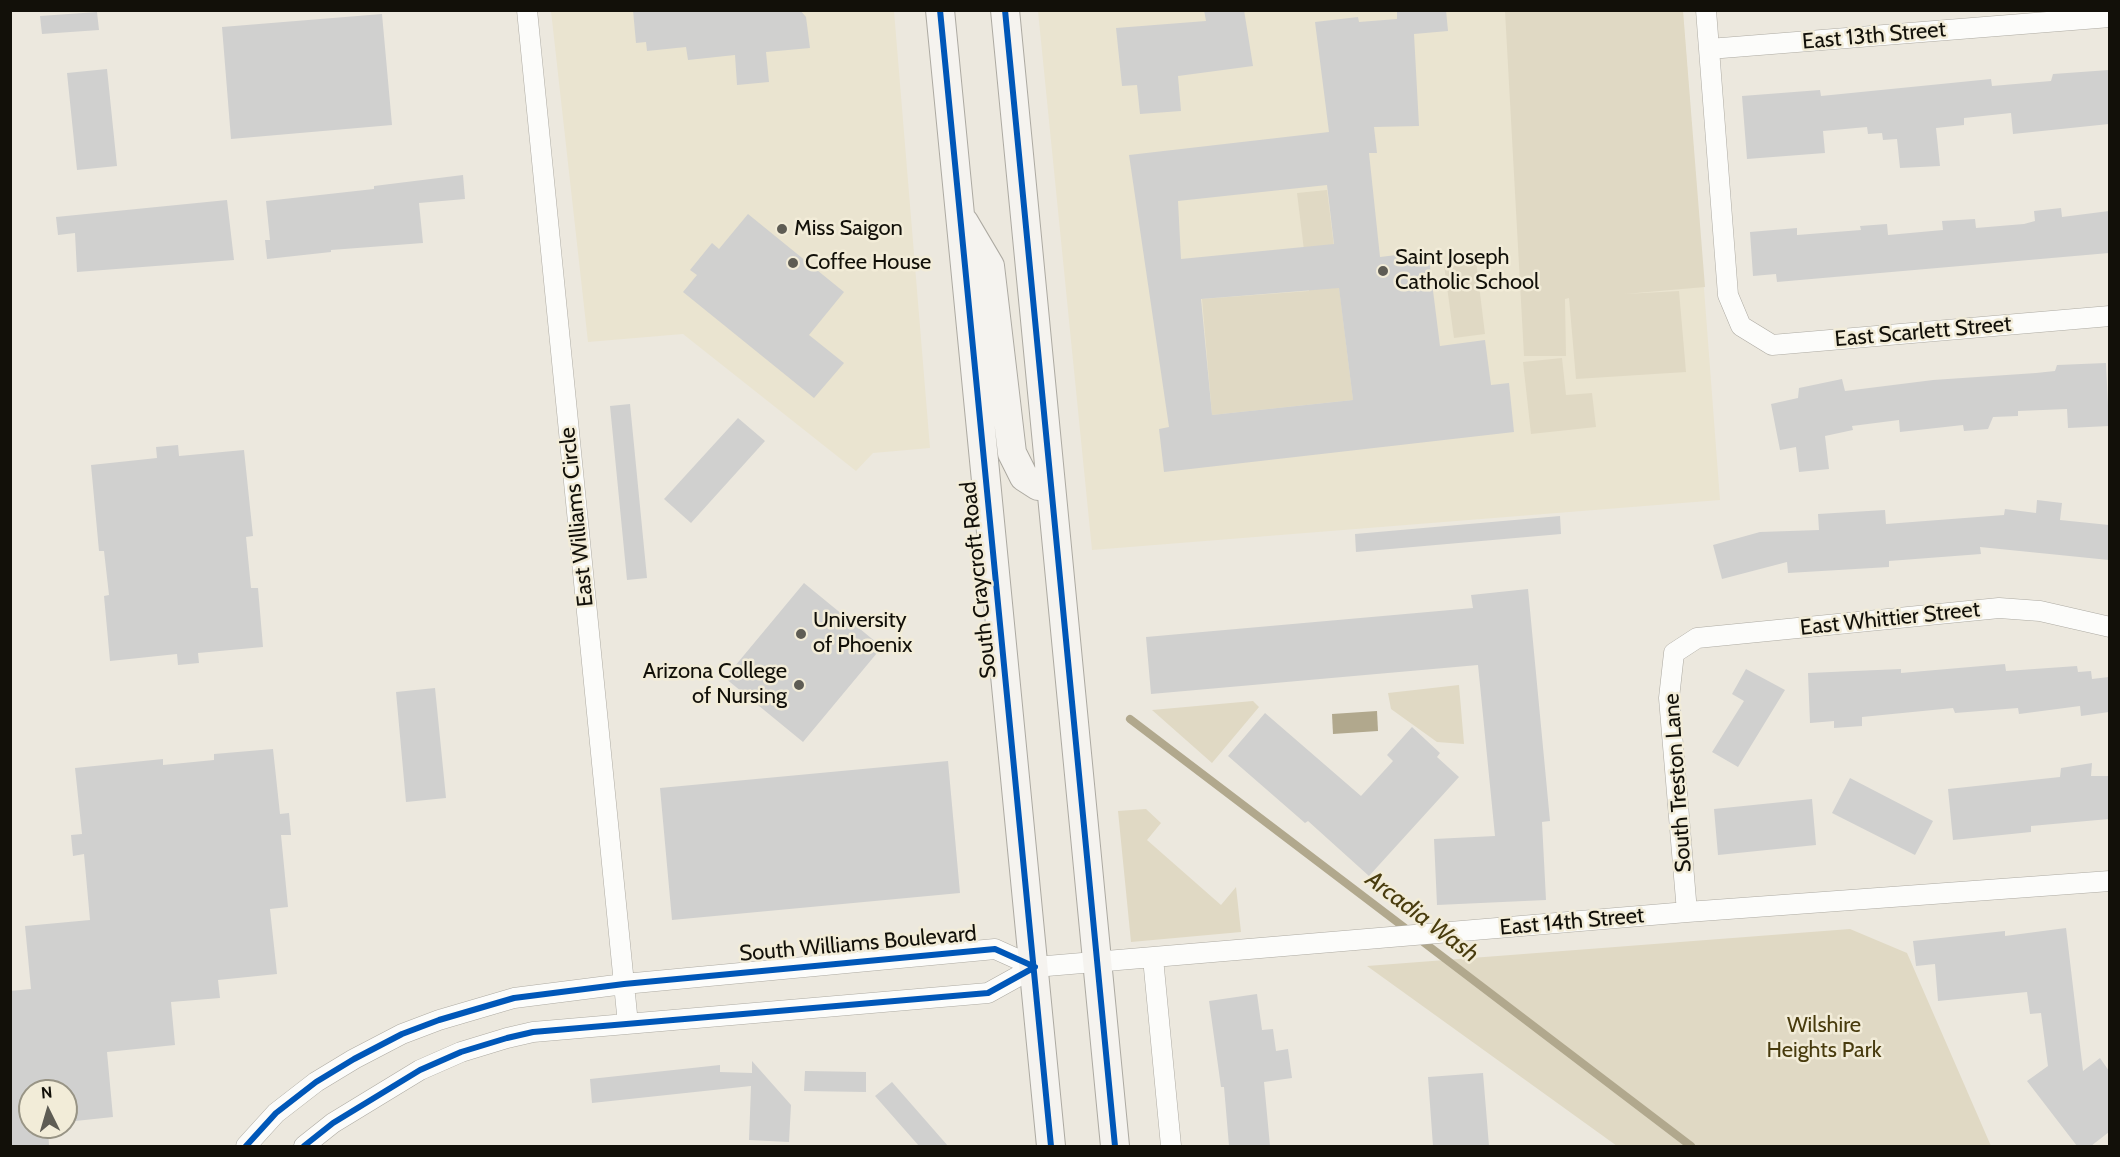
<!DOCTYPE html>
<html>
<head>
<meta charset="utf-8">
<style>
  body { margin:0 }
  #map { position:relative; width:2120px; height:1157px; overflow:hidden; background:#ece8de; font-family:Cabin,sans-serif }
  canvas { display:block }
  .frame { position:absolute; inset:0; border:12px solid #121009; pointer-events:none }
  .north { position:absolute; left:18px; top:1079px; width:60px; height:60px; box-sizing:border-box; background:#f2ecd8; border:2px solid #989485; border-radius:50%; rotate:355deg; font-size:16px; font-weight:700; line-height:24px; text-align:center; color:#121009 }
  .north::after { content:''; display:block; margin:auto; width:21px; height:27px; background:#5e5c54; clip-path:polygon(50% 0,100% 100%,50% 72%,0 100%) }
</style>
</head>
<body>
<div id="map">
<canvas width="2120" height="1157"></canvas>
<div class="frame"></div>
<div class="north">N</div>
</div>
<script>
const ctx = document.querySelector('canvas').getContext('2d');
ctx.lineJoin = 'round';
function paint(path, color) { ctx.fillStyle = color; ctx.fill(path, 'evenodd'); }
const toPath = rows => new Path2D(rows.map(r => 'M' + r).join(''));
function strokePath(path, color, width, dash) { ctx.strokeStyle = color; ctx.lineWidth = width; ctx.lineCap = dash ? 'butt' : 'round'; ctx.setLineDash(dash || []); ctx.stroke(path); }
function drawText(font, color, halo, rows, align = 'center') {
  ctx.font = font + ' Cabin,sans-serif'; ctx.lineWidth = 5; ctx.setLineDash([]); ctx.textBaseline = 'middle'; ctx.strokeStyle = halo; ctx.fillStyle = color; for (const [text, x, y, turn = 0] of rows) {
    ctx.save(); ctx.translate(x, y); ctx.rotate((+turn || 0) * Math.PI / 180); ctx.textAlign = isNaN(turn) ? turn : align; if (halo) ctx.strokeText(text, 0, 0); ctx.fillText(text, 0, 0); ctx.restore();
  }
}
paint(toPath([
  [551,11,894,11,930,448,873,453,856,471,683,334,588,342],
  [1038,11,1683,11,1720,500,1092,550]
]), '#eae4d0');
paint(toPath([
  [1505,11,1683,11,1705,287,1625,294,1679,291,1686,372,1576,379,1569,298,1565,299,1566,356,1524,356],
  [1327,190,1353,400,1212,415,1202,299,1309,291,1297,193],
  [1476,261,1485,334,1454,338,1444,265],
  [1562,358,1566,395,1592,393,1596,427,1531,434,1523,362],
  [1459,685,1464,744,1437,742,1391,709,1388,693],
  [1253,701,1259,707,1212,763,1152,710],
  [1146,809,1161,823,1147,840,1221,905,1236,887,1241,932,1131,942,1118,811],
  [1850,929,1907,953,1991,1146,1617,1146,1367,966]
]), '#e0d9c4');
paint(toPath([
  [1377,711,1378,731,1333,734,1332,714]
]), '#b1a88d');
strokePath(toPath([
  [1130,719,1409,931],
  [1418,938,1691,1146]
]), '#b1a88d', 8);
paint(toPath([
  [633,10,800,10,806,17,810,48,766,52,769,82,737,85,735,55,688,60,686,47,647,51,646,42,636,43],
  [1204,10,1244,10,1253,66,1178,76,1181,111,1140,114,1137,85,1122,86,1116,28,1206,21],
  [1397,10,1446,10,1448,31,1414,34,1419,126,1374,127,1377,153,1369,153,1380,257,1428,251,1440,346,1485,340,1491,385,1509,383,1514,432,1164,472,1159,429,1169,427,1129,155,1329,132,1315,22,1358,17,1359,22,1397,19],
  [1327,185,1334,244,1181,259,1178,201],
  [1339,288,1353,400,1212,415,1201,299],
  [97,12,99,30,42,34,40,16],
  [382,14,392,125,231,139,222,27],
  [107,69,117,166,77,170,67,73],
  [2109,70,2109,124,2013,134,2011,113,1964,118,1964,125,1936,128,1940,166,1900,168,1897,139,1883,140,1882,133,1868,134,1867,127,1823,131,1825,153,1747,159,1742,96,1820,90,1821,96,1991,79,1992,86,2051,81,2053,74],
  [463,175,465,199,419,203,423,243,331,250,331,252,267,259,265,240,270,240,266,201,374,189,374,186],
  [227,200,234,260,77,272,75,233,58,235,56,217],
  [2061,208,2062,217,2109,211,2109,253,1777,282,1776,274,1753,276,1750,232,1797,228,1797,235,1861,230,1860,226,1887,224,1888,235,1943,230,1942,221,1975,219,1976,228,2024,224,2035,221,2034,211],
  [748,214,844,292,809,335,844,363,814,398,683,292,697,275,690,270,712,243,719,249],
  [2106,363,2109,426,2068,428,2067,409,2018,411,2018,416,1993,417,1988,429,1964,431,1963,425,1900,432,1899,420,1852,426,1853,430,1825,436,1829,469,1799,472,1796,447,1780,450,1771,404,1798,398,1799,388,1842,379,1845,391,1933,380,2036,373,2055,371,2057,365],
  [630,404,647,578,627,580,610,406],
  [738,418,765,441,691,523,664,499],
  [178,445,179,456,244,450,253,536,246,537,251,588,258,588,263,647,198,653,199,663,178,665,177,654,110,661,104,596,109,595,104,551,99,551,91,465,157,458,156,447],
  [2037,500,2062,503,2060,520,2109,525,2109,560,1980,547,1981,554,1889,561,1889,567,1788,573,1787,562,1722,579,1713,545,1760,532,1819,530,1818,514,1885,510,1886,524,2004,515,2005,509,2036,513],
  [1560,516,1561,534,1356,552,1355,534],
  [804,583,882,647,803,742,725,678],
  [1528,589,1550,821,1542,822,1546,900,1437,905,1434,839,1495,836,1478,665,1151,694,1146,637,1473,608,1471,595],
  [2005,664,2006,671,2077,666,2078,672,2091,671,2092,679,2109,677,2109,712,2081,716,2080,706,2019,714,2018,708,1955,713,1953,708,1862,717,1862,726,1834,728,1834,721,1810,723,1808,673,1901,669,1901,673],
  [1746,669,1785,690,1738,767,1712,752,1744,701,1732,694],
  [435,688,446,798,406,802,396,692],
  [1265,713,1361,796,1393,761,1387,755,1412,727,1440,753,1437,757,1459,777,1369,876,1308,821,1305,823,1228,756],
  [273,749,280,814,289,813,291,835,281,835,288,907,270,909,277,974,218,980,220,998,171,1002,175,1045,107,1052,113,1117,66,1122,66,1091,30,1091,30,1127,48,1127,49,1146,10,1146,10,991,31,989,25,926,90,920,84,854,73,856,71,835,82,834,75,768,163,759,163,765,214,760,214,754],
  [948,761,960,893,672,920,660,788],
  [2092,763,2091,776,2109,776,2109,819,2031,826,2031,832,1953,840,1948,789,2060,777,2061,768],
  [1850,778,1933,821,1915,855,1832,813],
  [1812,799,1816,845,1718,855,1714,809],
  [2066,928,2083,1071,2100,1058,2109,1071,2109,1132,2091,1146,2077,1146,2027,1081,2048,1066,2041,1013,2030,1014,2027,992,1938,1001,1935,964,1916,966,1913,941,2005,931,2005,936],
  [1257,994,1262,1030,1273,1029,1276,1051,1288,1049,1292,1078,1264,1082,1270,1146,1229,1146,1224,1087,1221,1087,1209,1001],
  [752,1061,791,1105,789,1142,749,1140,751,1086,592,1103,590,1079,720,1065,720,1072,752,1073],
  [805,1071,866,1072,866,1092,804,1091],
  [1483,1073,1489,1146,1433,1146,1428,1077],
  [892,1082,948,1146,919,1146,875,1096]
]), '#d0d0cf');
const street = toPath([
  [527,10,628,1024],
  [1706,10,1728,295,1741,326,1772,345,2110,316],
  [1709,49,2110,17],
  [1687,912,1669,698,1674,653,1697,638,1999,608,2040,611,2110,627],
  [1153,958,1171,1146],
  [1035,967,1687,912,2110,881],
  [246,1146,276,1113,316,1082,354,1059,402,1034,439,1020,514,998,624,984,995,949,1035,967,988,993,533,1032,507,1038,461,1052,420,1070,333,1123,304,1146]
]);
const secondary = toPath([
  [940,10,1051,1146],
  [1005,10,1115,1146],
  [964,222,990,266,1012,453,1024,477,1038,486,1051,486]
]);
strokePath(street, '#adaaa2', 21);
strokePath(secondary, '#adaaa2', 30);
strokePath(street, '#fcfcfa', 20);
strokePath(secondary, '#f5f3ef', 28);
strokePath(toPath([
  [940,10,1051,1146],
  [1005,10,1115,1146],
  [246,1146,276,1113,316,1082,354,1059,402,1034,439,1020,514,998,624,984,995,949,1035,967,988,993,533,1032,507,1038,461,1052,420,1070,333,1123,304,1146]
]), '#0057b8', 6);
for (const [x, y, r, color] of [
  [782,229,6,"#5e5c54"],
  [793,263,6,"#5e5c54"],
  [1383,271,6,"#5e5c54"],
  [801,634,6,"#5e5c54"],
  [799,685,6,"#5e5c54"]
]) { const dot = new Path2D(); dot.arc(x, y, r, 0, 2 * Math.PI); ctx.fillStyle = color; ctx.fill(dot); strokePath(dot, '#f2ecd8', 2); }
drawText('22px', '#121009', '#f2ecd8', [
  ["East 13th Street",1874,36,-5],
  ["East Scarlett Street",1923,332,-5],
  ["East Williams Circle",577,517,-96],
  ["South Craycroft Road",979,580,-96],
  ["East Whittier Street",1890,619,-6],
  ["South Treston Lane",1678,783,-94],
  ["East 14th Street",1572,922,-5],
  ["South Williams Boulevard",858,944,-5]
]);
drawText('22px', '#121009', '#f2ecd8', [
  ["Miss Saigon",794,229],
  ["Saint Joseph",1395,258],
  ["Catholic School",1395,283],
  ["Coffee House",805,263],
  ["University",813,621],
  ["of Phoenix",813,646],
  ["Arizona College",787,672,"right"],
  ["of Nursing",787,697,"right"]
], 'left');
drawText('22px', '#483b0d', '#f2ecd8', [
  ["Wilshire",1824,1026],
  ["Heights Park",1824,1051]
]);
drawText('italic 24px', '#493c0e', '#f2ecd8', [
  ["Arcadia Wash",1422,917,37]
]);
</script>
</body>
</html>
